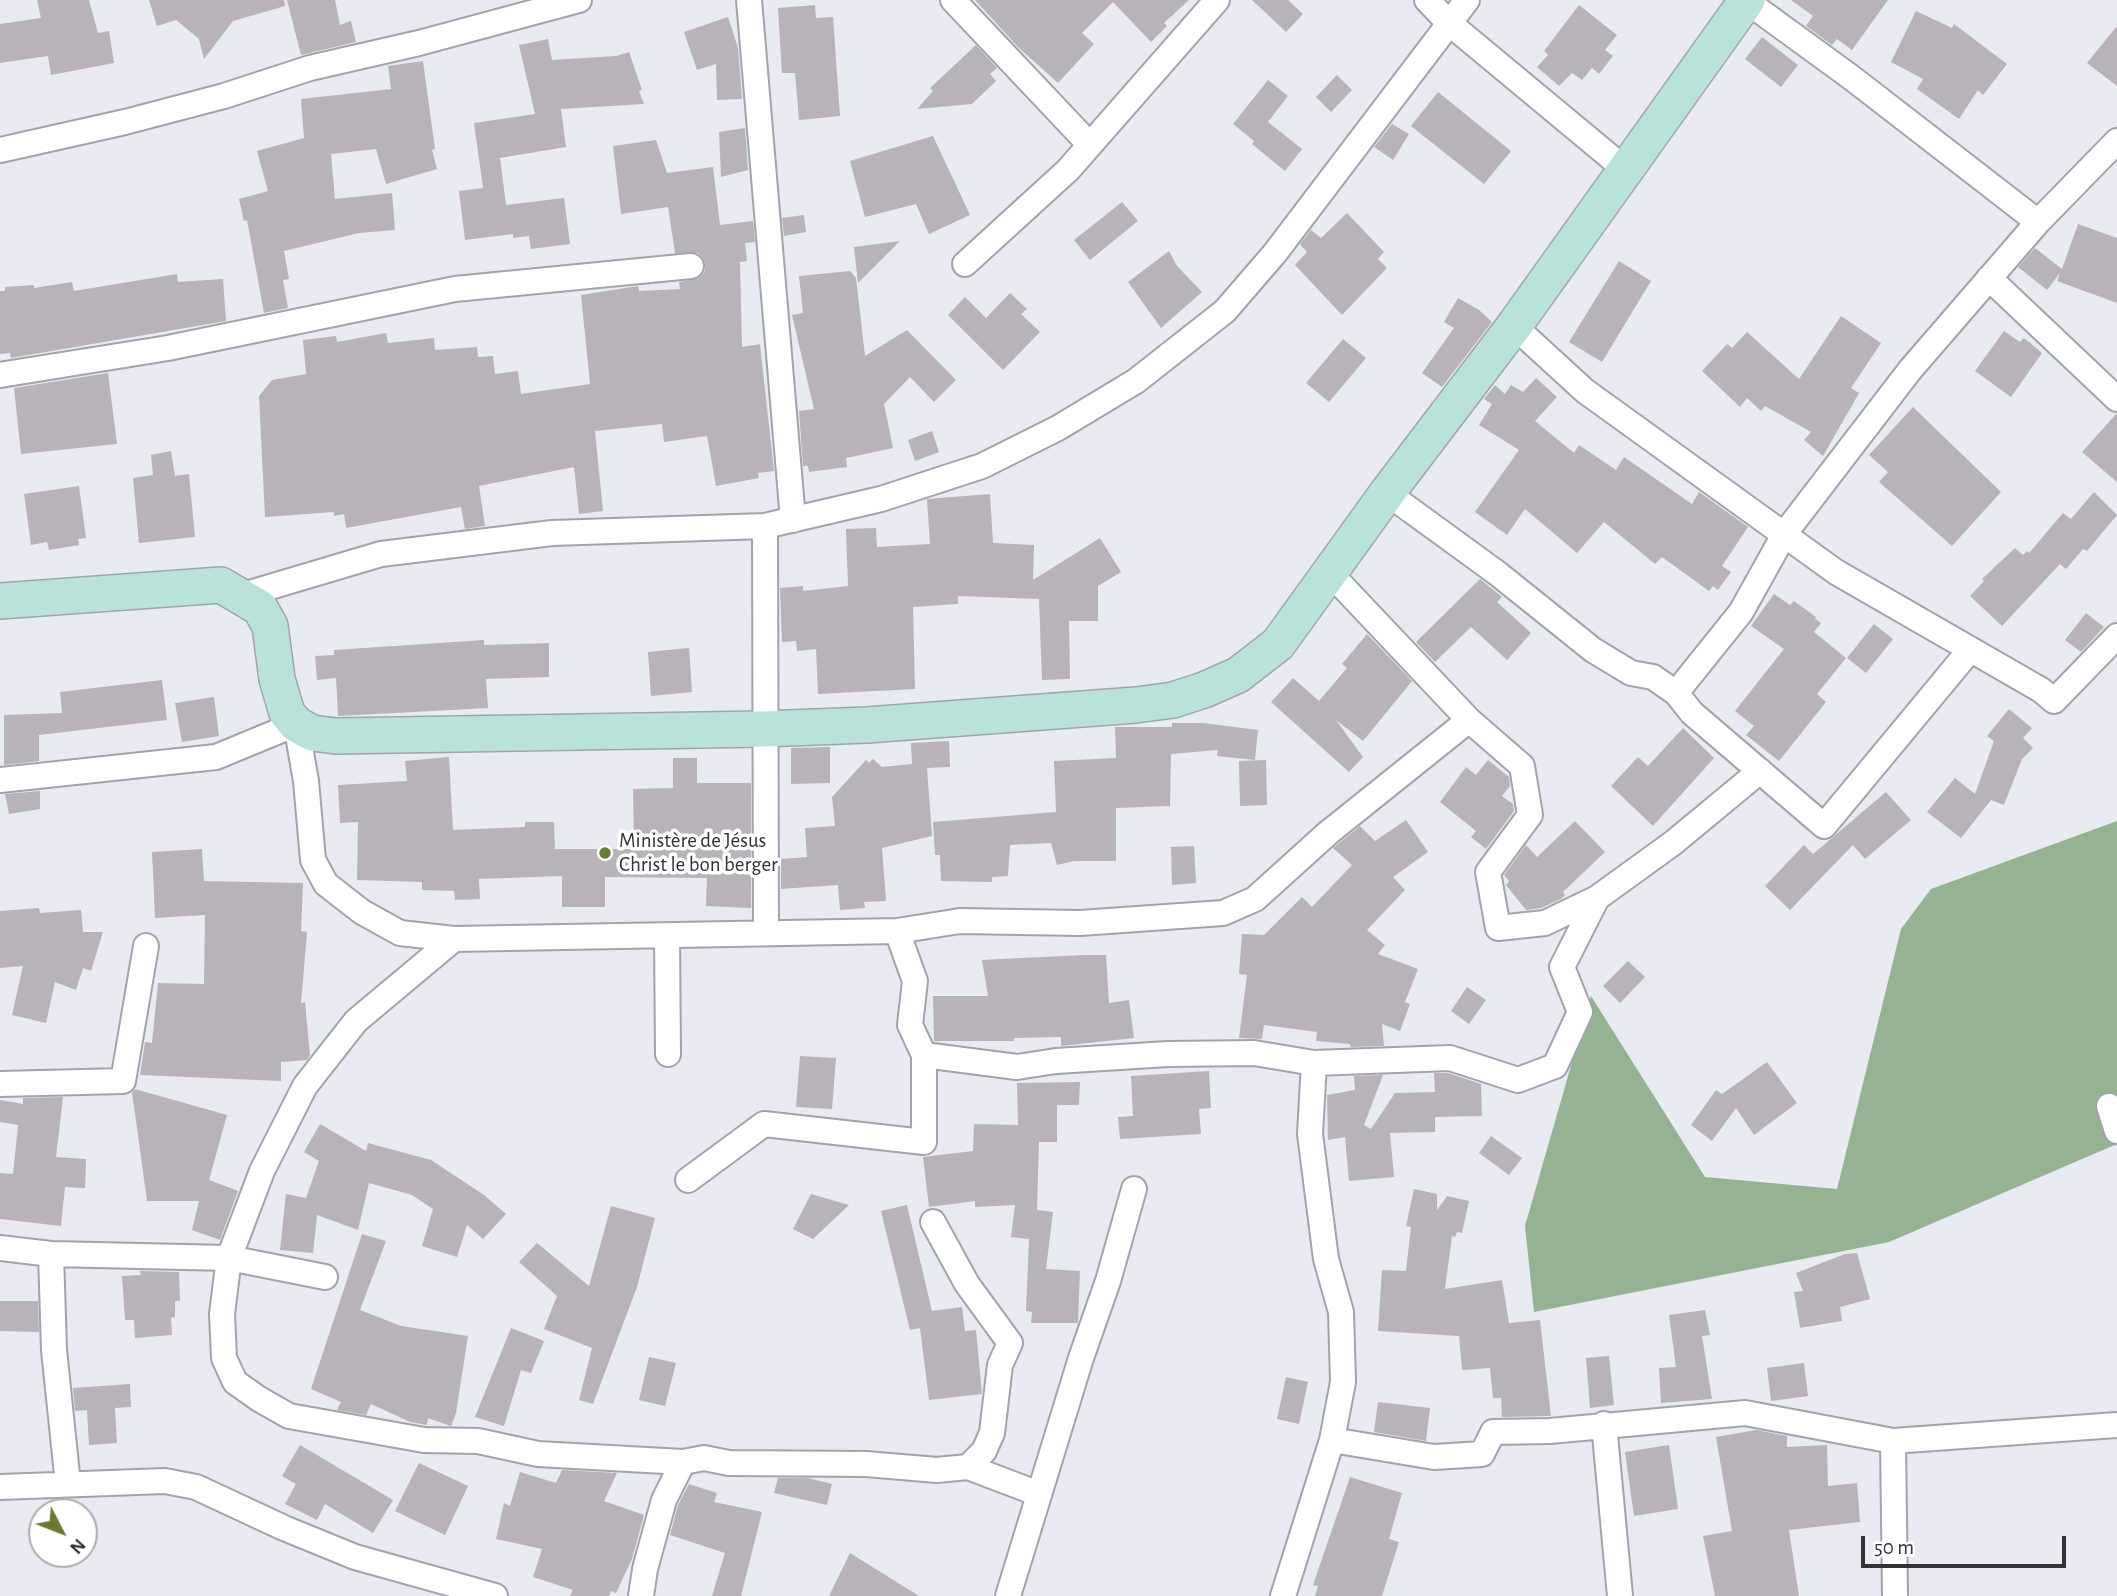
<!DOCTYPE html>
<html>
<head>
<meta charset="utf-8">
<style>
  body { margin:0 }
  #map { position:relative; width:2117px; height:1596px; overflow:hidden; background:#e8ebf2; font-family:"Alegreya Sans",sans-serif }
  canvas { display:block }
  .north { position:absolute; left:28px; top:1498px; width:70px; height:70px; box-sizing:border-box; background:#fff; border:2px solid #adadaf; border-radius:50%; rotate:132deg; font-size:19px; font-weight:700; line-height:28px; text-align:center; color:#323336 }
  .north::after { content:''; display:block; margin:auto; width:24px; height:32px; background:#667d2f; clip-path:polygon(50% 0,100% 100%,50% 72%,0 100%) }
  .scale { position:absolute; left:1861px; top:1536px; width:205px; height:32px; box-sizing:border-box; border:4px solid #323336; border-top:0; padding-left:9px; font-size:21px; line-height:24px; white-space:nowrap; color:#323336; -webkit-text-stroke:5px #fff; paint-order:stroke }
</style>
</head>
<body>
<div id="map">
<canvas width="2117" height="1596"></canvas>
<div class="north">N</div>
<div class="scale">50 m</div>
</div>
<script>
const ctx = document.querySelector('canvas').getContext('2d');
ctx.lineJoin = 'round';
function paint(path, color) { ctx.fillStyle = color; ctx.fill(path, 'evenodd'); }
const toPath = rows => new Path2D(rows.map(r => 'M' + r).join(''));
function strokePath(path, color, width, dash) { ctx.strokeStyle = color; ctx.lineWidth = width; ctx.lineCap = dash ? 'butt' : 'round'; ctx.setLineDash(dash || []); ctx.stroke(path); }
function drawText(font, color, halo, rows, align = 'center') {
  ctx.font = font + ' "Alegreya Sans",sans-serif'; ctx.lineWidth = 7; ctx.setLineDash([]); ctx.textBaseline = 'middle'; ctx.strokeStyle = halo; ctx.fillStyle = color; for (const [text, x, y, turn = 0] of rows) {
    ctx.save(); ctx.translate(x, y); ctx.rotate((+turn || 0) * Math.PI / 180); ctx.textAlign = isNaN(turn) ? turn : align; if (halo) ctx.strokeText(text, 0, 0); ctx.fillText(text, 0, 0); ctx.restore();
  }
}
paint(toPath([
  [2117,821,2117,1144,1889,1242,1534,1312,1525,1226,1591,996,1705,1177,1837,1189,1901,929,1931,889]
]), '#95b293');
paint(toPath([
  [37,0,89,0,98,33,109,31,114,63,51,75,48,56,0,63,0,24,41,18],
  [149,0,284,0,285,6,233,21,204,59,199,39,176,20,157,26],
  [287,0,335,0,340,25,351,21,356,42,301,55],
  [975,0,1189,0,1164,23,1167,26,1151,42,1113,2,1082,33,1094,44,1058,83,1019,48],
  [1252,0,1288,0,1303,14,1286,32],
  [1791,0,1888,0,1852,50,1837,39,1832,45,1806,26,1813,16],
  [815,5,816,18,833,17,840,116,799,120,795,73,782,73,778,8],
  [1579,5,1617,35,1605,50,1613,56,1599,74,1592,68,1582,80,1572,73,1559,86,1537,67,1548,55,1544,51],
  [1916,11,1952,28,1954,24,2007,64,1983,95,1978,90,1959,119,1917,89,1923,79,1891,62],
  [728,17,738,48,742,99,717,100,716,64,697,70,684,32],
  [2117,26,2117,86,2087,63],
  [1762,37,1798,65,1781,87,1745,59],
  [548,39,552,60,616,56,629,52,642,90,639,91,644,104,561,109,566,147,500,158,506,205,564,198,570,244,531,249,529,236,513,238,513,234,465,240,459,191,483,188,474,123,535,114,519,45],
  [976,45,997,68,990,74,996,81,972,104,917,109,933,91,930,88],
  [423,61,435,149,432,150,437,169,386,184,376,149,331,154,335,199,392,193,395,230,359,233,284,251,289,279,283,280,288,308,264,313,247,220,244,221,239,199,268,191,257,151,304,138,301,99,391,89,388,66],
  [1337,75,1352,90,1331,112,1316,97],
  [1268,80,1288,96,1268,122,1302,149,1285,171,1252,144,1254,141,1233,124],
  [1438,92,1511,151,1484,184,1411,126],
  [1392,124,1409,134,1393,160,1374,147],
  [745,128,748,170,721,177,719,132],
  [933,136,970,215,929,234,916,204,865,217,850,161],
  [656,140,667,173,713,167,720,225,753,221,755,242,745,243,747,261,740,262,742,347,760,344,774,471,758,473,759,478,716,486,707,436,664,442,662,424,595,431,603,511,579,514,574,467,479,486,485,526,465,529,461,507,346,528,344,514,334,516,334,512,265,517,259,396,272,380,306,374,303,340,336,336,337,342,386,333,388,343,434,338,435,350,477,347,478,357,493,356,495,374,518,371,521,394,590,384,581,295,638,286,639,291,680,289,679,282,699,278,705,271,703,258,698,253,675,253,668,207,621,214,613,146],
  [1122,202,1138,221,1090,260,1074,240],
  [1347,213,1384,252,1378,259,1387,268,1342,315,1295,265,1307,252,1300,244,1311,230,1321,238],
  [804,215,806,232,784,236,782,218],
  [2078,224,2117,238,2117,303,2057,281,2060,273,2047,290,2018,267,2035,248,2062,269],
  [900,241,858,283,854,247],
  [1169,251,1177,266,1202,292,1161,328,1128,282],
  [1619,261,1651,281,1602,362,1569,342],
  [850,271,856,278,865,356,907,330,956,380,934,402,910,377,884,404,893,448,846,458,847,467,809,472,808,466,803,466,799,411,814,409,792,315,803,313,799,276],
  [177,274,178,282,223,279,226,321,11,358,10,353,0,354,0,291,5,291,5,287,34,285,34,288,72,282,74,291],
  [1010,293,1027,309,1021,314,1040,332,1003,370,948,315,965,297,986,318],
  [1458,298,1479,310,1492,322,1442,387,1422,373,1454,328,1444,322],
  [1841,316,1881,343,1851,388,1859,393,1823,456,1804,440,1811,432,1765,406,1761,411,1747,398,1740,407,1702,371,1727,344,1732,348,1747,332,1799,379],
  [2004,331,2020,342,2024,338,2042,353,2011,397,1975,371],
  [1343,339,1366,358,1329,402,1306,383],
  [108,373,117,444,21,454,14,388],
  [1536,378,1557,397,1535,421,1574,453,1579,445,1616,470,1624,457,1692,504,1699,492,1748,527,1722,566,1731,572,1718,590,1713,586,1709,591,1662,557,1655,564,1604,522,1577,553,1525,509,1507,535,1475,512,1519,450,1479,425,1492,404,1484,399,1495,385,1505,394,1511,385,1523,392],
  [1913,407,2001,492,1952,546,1879,482,1888,472,1869,455],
  [2117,413,2117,482,2082,452],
  [932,431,939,452,915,461,908,440],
  [171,451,175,476,189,474,195,537,139,543,133,478,153,475,151,455],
  [79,486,86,538,78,539,79,545,49,550,47,542,31,545,24,494],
  [2094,492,2117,515,2087,551,2083,549,2066,569,2060,564,2002,626,1970,596,1984,581,1982,579,2015,548,2023,555,2027,551,2029,553,2063,513,2071,519],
  [990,494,993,543,1034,545,1033,580,1100,538,1121,572,1098,586,1098,621,1069,621,1070,679,1042,680,1039,599,958,596,958,604,913,607,915,689,818,694,816,649,797,651,796,641,782,642,780,588,803,586,803,591,848,586,846,529,876,528,877,547,930,544,927,499],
  [1480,579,1502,597,1497,602,1531,633,1507,660,1471,627,1435,662,1416,642],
  [1774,594,1790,605,1794,601,1816,617,1815,619,1821,623,1814,632,1846,658,1817,694,1826,702,1779,761,1746,735,1754,726,1735,711,1784,649,1751,626],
  [2086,613,2104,627,2081,652,2065,640],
  [1874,624,1893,639,1866,673,1847,658],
  [1367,634,1412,681,1363,741,1336,720,1363,757,1349,772,1271,702,1293,678,1319,701,1347,668,1342,664],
  [484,640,484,645,549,643,549,677,486,679,488,708,338,716,336,678,317,680,315,656,334,655,334,650],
  [689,648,692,692,651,696,648,652],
  [162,680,167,720,39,735,39,761,4,765,4,715,62,713,60,692],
  [214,697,219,736,182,742,175,703],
  [2009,709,2032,728,2023,738,2033,748,2022,759,2004,805,1991,800,1961,838,1927,812,1955,778,1975,794,1994,741,1987,736],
  [1172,723,1203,723,1258,730,1255,760,1217,756,1218,750,1171,754,1170,806,1116,808,1116,861,1074,861,1057,865,1051,843,1010,845,1008,876,992,877,992,882,941,881,940,855,935,855,933,822,1056,812,1054,761,1116,758,1115,727,1172,727],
  [1683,728,1714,758,1653,826,1611,786,1638,757,1648,766],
  [949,741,950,767,927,768,932,836,882,848,886,901,864,902,865,908,840,910,838,885,781,889,781,859,807,857,805,828,835,826,832,797,866,760,869,763,873,759,882,767,912,764,911,743],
  [830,747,830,783,791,784,791,748],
  [449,757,453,830,525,827,525,822,554,822,555,849,634,849,633,789,673,788,673,758,697,758,697,783,751,783,751,908,706,906,707,878,605,877,605,907,562,907,562,876,479,879,480,899,455,900,454,891,422,890,422,882,357,880,358,822,340,823,338,785,407,781,405,761],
  [1266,760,1267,805,1240,806,1239,761],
  [1488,760,1509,777,1510,786,1502,796,1513,804,1514,811,1486,849,1471,837,1476,831,1440,802,1466,767,1476,775],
  [40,791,40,809,9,814,5,794],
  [1886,792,1911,820,1865,859,1853,845,1790,910,1765,886,1804,845,1813,854],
  [1406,820,1428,852,1393,877,1405,890,1367,930,1385,945,1378,954,1418,969,1405,1002,1410,1004,1400,1031,1382,1024,1384,1046,1351,1047,1350,1044,1316,1041,1317,1032,1264,1025,1262,1039,1239,1038,1247,975,1239,974,1242,934,1264,935,1302,897,1312,907,1352,865,1333,848,1360,826,1375,841],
  [1575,821,1605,852,1563,892,1565,895,1561,899,1541,908,1526,910,1506,885,1509,881,1504,875,1526,845,1537,857],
  [1194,846,1196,883,1172,885,1171,847],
  [202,849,204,881,303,883,301,931,307,932,301,1003,305,1002,310,1055,307,1060,281,1062,281,1081,140,1075,145,1042,152,1043,158,983,204,984,205,915,155,918,152,852],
  [39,908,40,913,81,910,83,932,103,932,91,971,83,968,76,990,55,982,46,1023,12,1015,23,966,0,968,0,911],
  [1084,955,1106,955,1109,1003,1129,1000,1134,1038,1061,1046,1061,1037,1014,1038,1014,1041,934,1041,933,996,988,996,982,960],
  [1628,961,1645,977,1620,1003,1603,986],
  [1467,987,1486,1000,1469,1024,1451,1011],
  [800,1056,836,1058,832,1109,796,1107],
  [1767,1062,1797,1103,1754,1135,1736,1108,1712,1141,1691,1125,1716,1090,1722,1094],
  [1209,1071,1211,1108,1199,1109,1201,1134,1120,1139,1118,1117,1133,1116,1131,1076],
  [1434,1073,1448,1073,1481,1084,1482,1116,1435,1117,1435,1132,1390,1133,1394,1177,1349,1181,1345,1137,1328,1140,1327,1095,1355,1090,1354,1076,1383,1075,1364,1125,1371,1129,1395,1093,1435,1092],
  [1080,1082,1079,1105,1057,1105,1057,1142,1039,1142,1037,1210,1053,1212,1046,1269,1080,1271,1078,1323,1031,1323,1032,1312,1026,1311,1029,1239,1011,1237,1015,1205,975,1207,975,1201,929,1207,923,1157,973,1151,974,1124,1018,1125,1017,1083],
  [135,1089,227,1115,209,1180,238,1191,220,1240,192,1230,199,1201,147,1201,132,1092],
  [63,1097,56,1157,86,1159,85,1188,65,1187,61,1226,0,1219,0,1173,13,1174,18,1125,0,1122,0,1100,23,1104,23,1098],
  [320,1124,366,1151,368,1143,431,1160,484,1195,506,1214,483,1239,467,1225,457,1257,422,1246,433,1209,412,1195,369,1183,358,1230,317,1215,313,1253,280,1250,286,1194,306,1198,319,1161,304,1152],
  [1491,1136,1522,1158,1509,1175,1479,1153],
  [1414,1189,1437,1194,1437,1210,1447,1196,1469,1201,1462,1233,1457,1232,1455,1237,1452,1236,1445,1289,1502,1280,1509,1323,1540,1320,1551,1416,1502,1417,1501,1398,1493,1398,1490,1368,1462,1370,1459,1336,1378,1331,1382,1270,1406,1271,1411,1227,1406,1226],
  [811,1194,849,1205,813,1239,793,1229],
  [907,1205,932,1311,962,1307,965,1331,976,1330,982,1394,929,1400,920,1328,910,1330,881,1211],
  [611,1206,655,1218,637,1287,593,1404,579,1400,592,1348,544,1329,557,1296,519,1262,537,1243,589,1286],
  [362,1234,386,1241,360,1310,401,1326,468,1336,456,1413,451,1426,428,1418,427,1425,410,1422,371,1404,366,1415,337,1410,341,1402,311,1389],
  [1857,1253,1870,1299,1840,1307,1842,1321,1800,1328,1794,1292,1803,1291,1796,1273,1845,1254],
  [140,1271,179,1272,180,1301,175,1301,175,1317,171,1318,172,1335,135,1338,134,1320,125,1320,122,1276,141,1275],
  [0,1301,38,1301,39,1332,0,1331],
  [1705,1310,1710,1335,1702,1336,1712,1399,1661,1403,1659,1368,1676,1367,1669,1315],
  [511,1328,544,1341,531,1373,521,1370,504,1426,475,1417],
  [1609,1356,1614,1405,1590,1408,1586,1358],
  [649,1357,676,1363,665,1406,639,1400],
  [1804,1363,1808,1396,1771,1401,1767,1368],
  [1286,1377,1308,1382,1299,1424,1277,1419],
  [130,1384,131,1407,115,1408,117,1443,89,1445,87,1410,75,1411,73,1388],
  [1378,1402,1430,1408,1426,1441,1374,1432],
  [1756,1430,1787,1436,1787,1447,1827,1445,1828,1486,1857,1483,1860,1522,1789,1530,1799,1596,1715,1596,1703,1536,1732,1531,1716,1437],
  [300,1445,393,1500,373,1533,325,1504,317,1520,285,1504,296,1484,282,1476],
  [1669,1445,1678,1509,1634,1516,1625,1452],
  [419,1463,468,1486,445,1535,395,1511],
  [562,1470,617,1473,604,1501,644,1515,632,1559,616,1593,611,1591,609,1596,570,1596,573,1590,533,1577,542,1549,496,1539,504,1503,510,1506,520,1472,556,1483],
  [1350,1477,1402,1493,1389,1539,1399,1542,1382,1596,1315,1596,1318,1586,1313,1585],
  [778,1478,808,1478,832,1484,827,1505,774,1493],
  [689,1484,717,1493,714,1502,762,1512,741,1596,712,1596,725,1553,670,1535,678,1505],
  [850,1553,919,1596,829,1596]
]), '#b7b3b9');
const street = toPath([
  [749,0,793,520],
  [953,0,1090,145],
  [1427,0,1449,23,1626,170],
  [1745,0,1852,78,2038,222],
  [0,150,125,122,224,96,310,68,419,43,579,0],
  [965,264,1068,170,1217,0],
  [1989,278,2117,399],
  [1514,326,1585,391,1836,572,2041,690,2054,701,2117,636],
  [0,375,168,348,455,289,691,266],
  [1387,493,1497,573,1593,650,1631,673,1653,677,1676,693,1692,713,1824,826,1970,650],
  [765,526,766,932],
  [243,595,381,554,552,533,765,526,881,499,982,466,1058,428,1136,381,1225,311,1275,253,1467,0],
  [1676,693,1741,612,1785,533,1910,370,2038,222,2117,141],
  [0,780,216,757,296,724,306,781,313,860,326,884,362,912,400,933,454,939,897,931,960,921,1080,923,1223,913,1255,899,1328,833,1469,720],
  [1597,898,1673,843,1760,771],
  [897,931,915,981,910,1025,924,1055,1017,1067,1056,1061,1168,1054,1254,1053,1314,1063,1450,1058,1518,1080,1555,1066,1580,1012,1562,967,1597,898,1545,923,1498,928,1488,872,1530,815,1522,766,1469,720,1330,573],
  [667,936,668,1054],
  [454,939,356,1021,305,1086,262,1171,229,1258,222,1314,224,1358,235,1382,259,1399,289,1416,424,1440,478,1441,538,1454,683,1462,704,1458,729,1463,866,1464,937,1470,968,1467,984,1451,992,1433,1000,1365,1010,1343,967,1284,933,1222],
  [0,1084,123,1081,146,946],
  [2109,1106,2117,1131],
  [688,1180,764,1124,924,1142,924,1055],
  [0,1248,51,1254,229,1258,325,1277],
  [51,1254,54,1350,68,1484],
  [1604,1424,1620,1596],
  [1332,1440,1434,1457,1482,1454,1493,1432,1550,1431,1745,1413,1893,1441,2117,1425],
  [1893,1441,1895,1596],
  [968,1467,1039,1494],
  [0,1487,165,1481,196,1487,284,1528,355,1557,495,1596],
  [641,1596,645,1569,664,1500,683,1462],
  [1008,1596,1081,1358,1108,1281,1134,1189],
  [1283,1596,1332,1440,1343,1382,1341,1312,1326,1259,1310,1134,1314,1063]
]);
const secondary = toPath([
  [0,601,221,585,260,608,270,626,277,679,287,713,296,724,312,733,336,736,763,729,867,725,1136,705,1173,700,1204,690,1238,675,1278,644,1387,493,1514,326,1747,0]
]);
strokePath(street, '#a2a4ab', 28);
strokePath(secondary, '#a2a4ab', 38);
strokePath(street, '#fff', 24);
strokePath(secondary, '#b9e3da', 35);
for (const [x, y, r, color] of [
  [605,853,7,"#667d2f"]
]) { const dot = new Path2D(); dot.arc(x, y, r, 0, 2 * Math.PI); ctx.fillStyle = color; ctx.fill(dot); strokePath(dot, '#fff', 2.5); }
drawText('21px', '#323336', '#fff', [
  ["Ministère de Jésus",619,841],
  ["Christ le bon berger",619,865]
], 'left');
</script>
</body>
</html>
